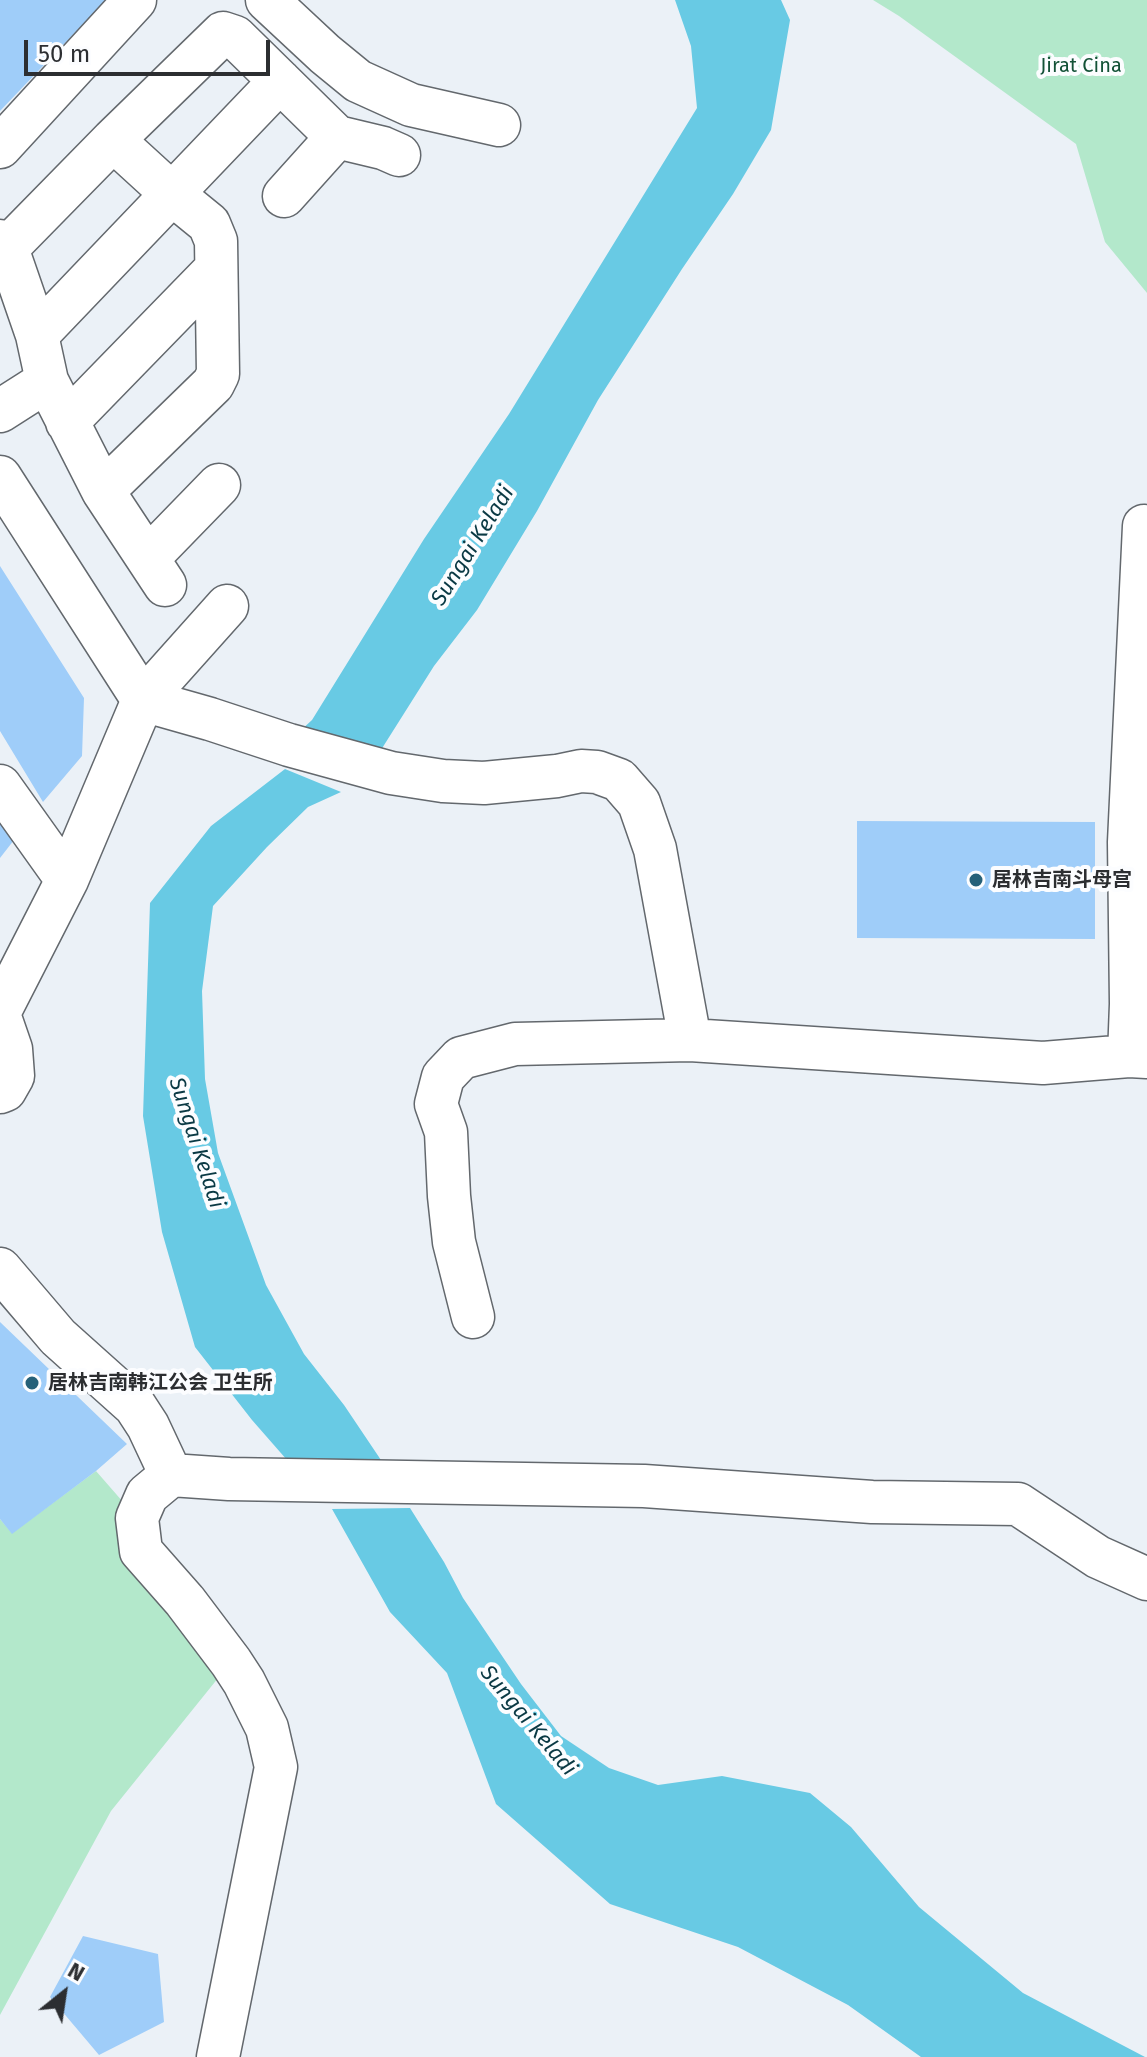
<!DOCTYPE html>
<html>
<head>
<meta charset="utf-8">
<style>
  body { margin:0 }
  #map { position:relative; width:1147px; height:2057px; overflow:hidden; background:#ebf1f7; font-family:"Fira Sans",sans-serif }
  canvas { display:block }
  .north { position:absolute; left:24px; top:1953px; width:80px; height:80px; -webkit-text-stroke:6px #fcfdff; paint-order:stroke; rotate:30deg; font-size:22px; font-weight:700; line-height:32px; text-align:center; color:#2c2e31 }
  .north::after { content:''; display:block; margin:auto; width:28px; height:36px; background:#2c2e31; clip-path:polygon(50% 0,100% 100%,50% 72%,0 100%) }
  .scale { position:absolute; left:24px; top:40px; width:246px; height:36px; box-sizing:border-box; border:4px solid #2c2e31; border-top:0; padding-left:10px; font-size:24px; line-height:28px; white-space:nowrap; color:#2c2e31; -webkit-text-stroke:6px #fcfdff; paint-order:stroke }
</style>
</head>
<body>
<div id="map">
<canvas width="1147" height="2057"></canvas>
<div class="north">N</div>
<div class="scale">50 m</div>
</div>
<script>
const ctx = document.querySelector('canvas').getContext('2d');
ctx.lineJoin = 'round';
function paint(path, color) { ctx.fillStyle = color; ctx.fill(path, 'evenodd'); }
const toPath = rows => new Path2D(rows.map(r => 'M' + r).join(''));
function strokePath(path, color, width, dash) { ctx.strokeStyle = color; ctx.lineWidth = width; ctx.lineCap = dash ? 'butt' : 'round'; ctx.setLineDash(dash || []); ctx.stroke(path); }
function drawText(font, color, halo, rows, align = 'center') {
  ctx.font = font + ' "Fira Sans","Noto Sans SC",sans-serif'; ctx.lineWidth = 8; ctx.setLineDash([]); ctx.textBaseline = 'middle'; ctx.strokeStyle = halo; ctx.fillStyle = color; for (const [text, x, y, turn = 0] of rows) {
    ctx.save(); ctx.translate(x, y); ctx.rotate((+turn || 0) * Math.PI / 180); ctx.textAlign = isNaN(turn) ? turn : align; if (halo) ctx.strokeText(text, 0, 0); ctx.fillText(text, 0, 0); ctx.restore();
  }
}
paint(toPath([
  [873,0,1147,0,1147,293,1105,242,1076,144,899,16],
  [96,1471,137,1518,231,1662,111,1811,0,2015,0,1519,12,1533]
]), '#b3e8cb');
paint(toPath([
  [675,0,781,0,790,20,771,130,733,194,682,269,598,400,537,511,477,610,434,666,374,761,299,732,312,720,424,539,509,414,697,108,691,46],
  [285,769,341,792,308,807,267,847,213,906,202,991,205,1079,218,1153,266,1285,304,1354,344,1405,385,1466,294,1468,252,1420,195,1347,162,1232,143,1116,150,903,211,826],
  [410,1508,444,1562,463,1598,521,1684,561,1736,609,1768,658,1785,722,1776,810,1793,851,1827,919,1907,1023,1993,1145,2057,921,2057,848,2005,738,1947,610,1904,496,1804,447,1673,390,1612,332,1509]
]), '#68cae4');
paint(toPath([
  [0,0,106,0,0,111],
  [0,566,84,698,82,756,43,802,0,731],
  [0,818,14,840,0,858],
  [857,821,1095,822,1095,939,857,938],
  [0,1322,127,1444,96,1471,12,1534,0,1519],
  [83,1936,158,1954,164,2022,99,2055,50,1997]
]), '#9fcdf9');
const minor = toPath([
  [267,0,325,54,358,81,411,105,499,125],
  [0,147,135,0],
  [284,196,337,137],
  [0,241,7,248,113,140,223,33,235,37,337,137,383,148,399,155],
  [7,248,37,335,47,381,103,491,213,384,218,374,216,241,209,224,171,193,113,140],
  [37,335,280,81],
  [0,411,47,381],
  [67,422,216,269],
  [0,477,143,700,210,719,289,745,391,773,443,781,484,783,557,776,581,771,597,772,619,780,639,803,655,849,690,1040],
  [103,491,165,585],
  [148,558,219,485],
  [0,786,67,880],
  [0,1011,67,880,143,700,227,606],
  [0,1017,11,1049,13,1076,5,1090,0,1092],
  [1129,1056,1131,1004,1129,842,1144,526],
  [0,1269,58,1337,135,1406,148,1426,171,1475],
  [473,1317,454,1242,449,1196,446,1132,436,1104,443,1077,461,1058,515,1044,690,1040,1043,1063,1129,1056,1147,1057],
  [218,2057,276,1767,267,1728,244,1682,231,1662,185,1601,141,1551,137,1518,147,1495,171,1475,229,1479,644,1486,872,1502,1018,1504,1098,1557,1147,1579]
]);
strokePath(minor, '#63686d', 45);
strokePath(minor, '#fff', 42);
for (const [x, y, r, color] of [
  [976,880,8,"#266179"],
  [32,1383,8,"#266179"]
]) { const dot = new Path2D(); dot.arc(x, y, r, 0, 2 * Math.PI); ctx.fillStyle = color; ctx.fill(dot); strokePath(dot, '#fcfdff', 3); }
drawText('20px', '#135237', '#fcfdff', [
  ["Jirat Cina",1081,66]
]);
drawText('bold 20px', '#2c2e31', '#fcfdff', [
  ["居林吉南斗母宫",992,880],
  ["居林吉南韩江公会 卫生所",48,1383]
], 'left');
drawText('italic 22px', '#0a3944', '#fcfdff', [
  ["Sungai Keladi",473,546,-58],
  ["Sungai Keladi",196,1143,72],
  ["Sungai Keladi",528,1721,50]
]);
</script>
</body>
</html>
